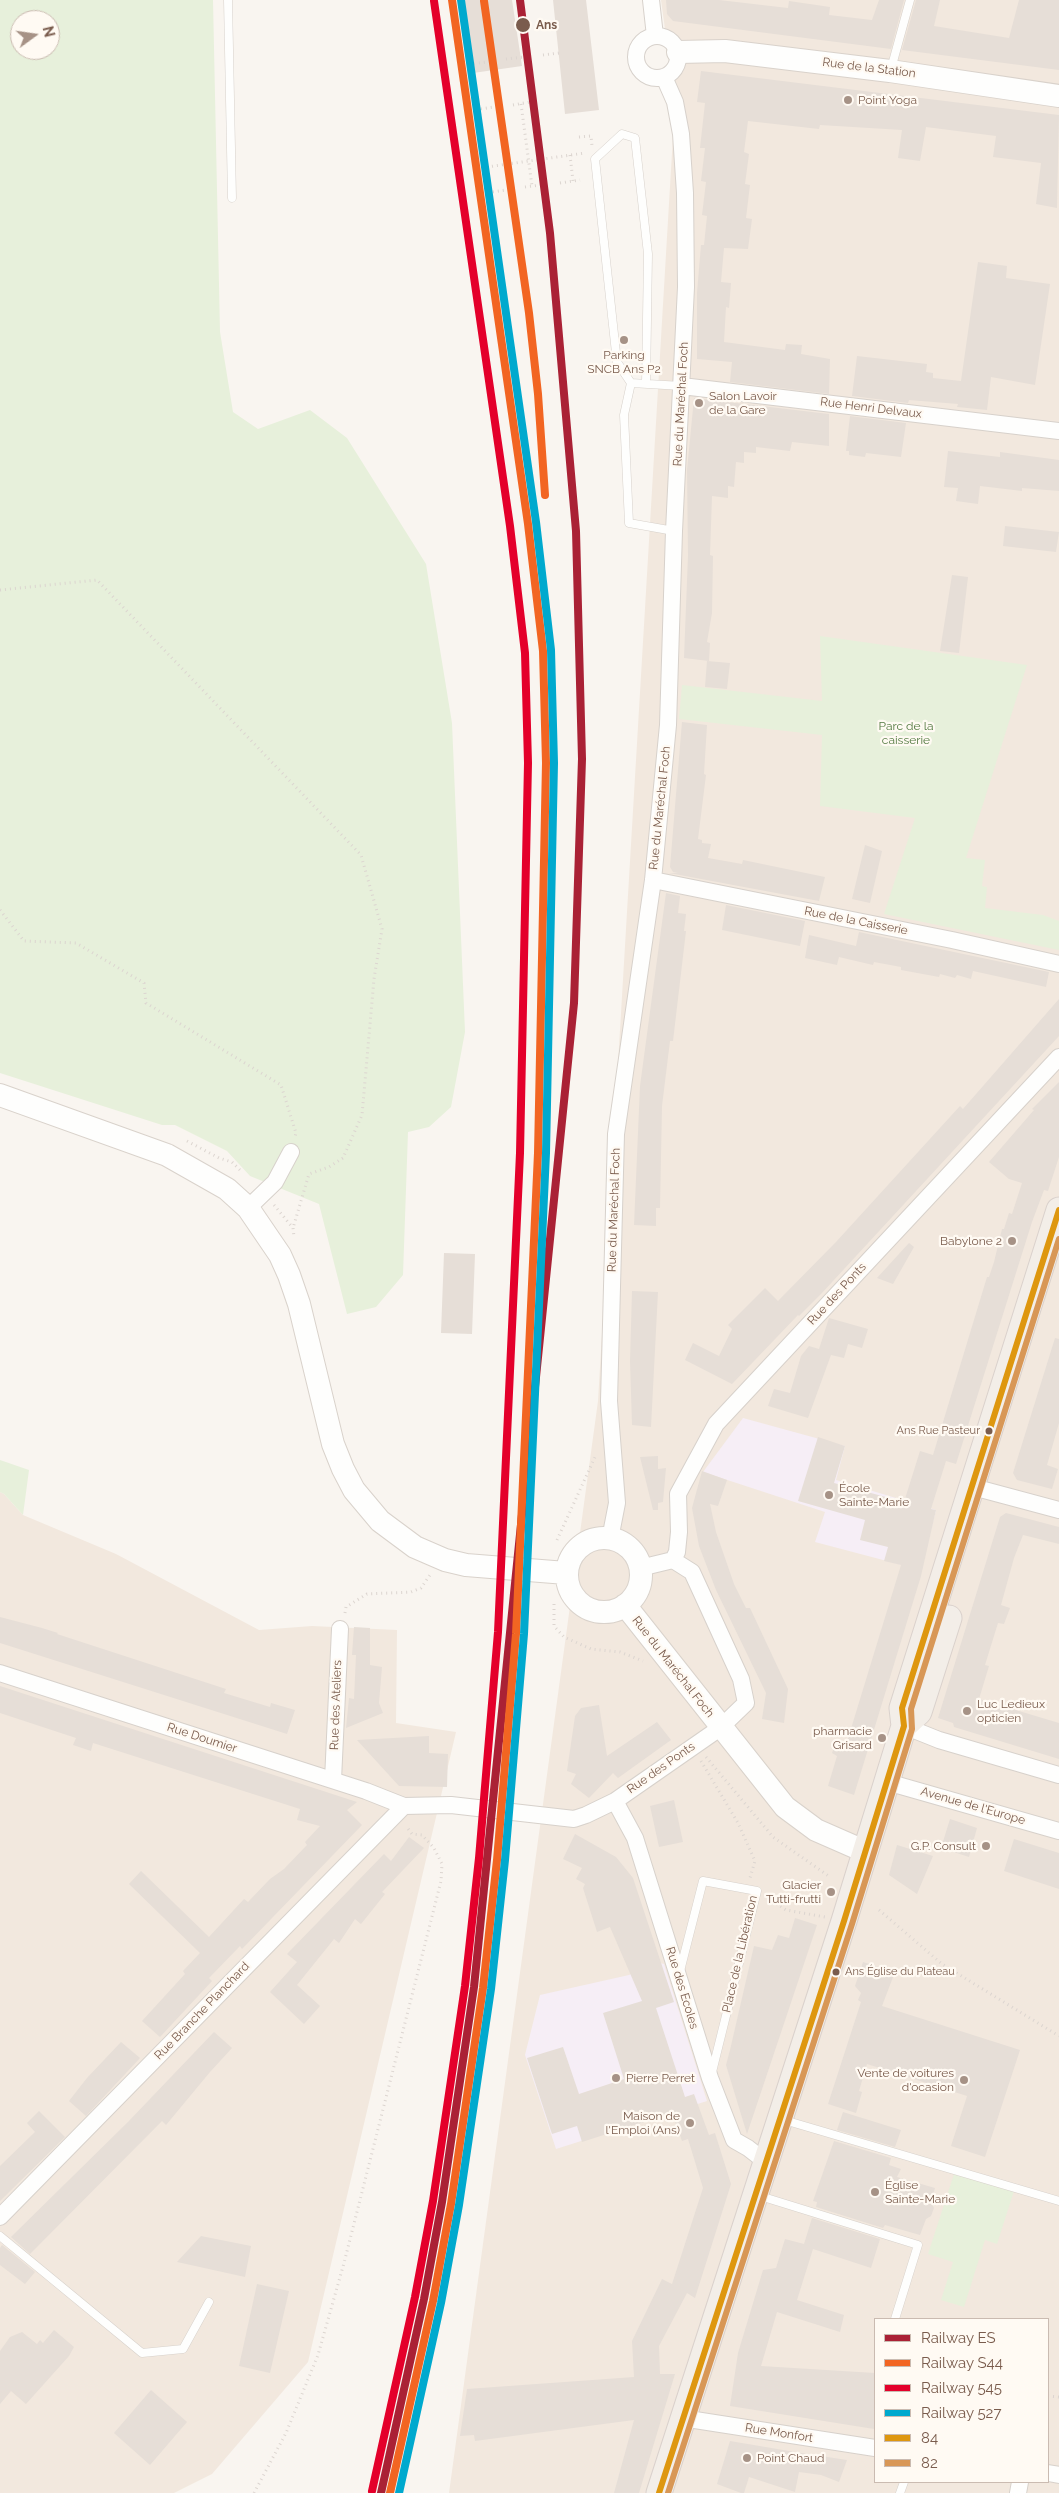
<!DOCTYPE html>
<html>
<head>
<meta charset="utf-8">
<style>
  body { margin:0 }
  #map { position:relative; width:1059px; height:2493px; overflow:hidden; background:#f9f5f0; font-family:Raleway,sans-serif }
  canvas { display:block }
  .legend { position:absolute; left:874px; top:2318px; width:175px; height:165px; box-sizing:border-box; background:#fffaf3; border:1px solid #cabbb1; margin:0; padding:6px 9px; list-style:none; font-size:15px; color:#7a5c4d }
  .legend li { display:flex; align-items:center; gap:10px; height:25px }
  .legend b { width:25px; border:1px solid #cabbb1 }
  .north { position:absolute; left:10px; top:10px; width:50px; height:50px; box-sizing:border-box; background:#fffaf3; border:1px solid #cabbb1; border-radius:50%; rotate:76deg; font-size:14px; font-weight:700; line-height:20px; text-align:center; color:#7a5c4d }
  .north::after { content:''; display:block; margin:auto; width:18px; height:22px; background:#a69286; clip-path:polygon(50% 0,100% 100%,50% 72%,0 100%) }
</style>
</head>
<body>
<div id="map">
<canvas width="1059" height="2493"></canvas>
<ul class="legend">
<li><b style="height:6px;background:#aa2135"></b>Railway ES</li>
<li><b style="height:6px;background:#f26522"></b>Railway S44</li>
<li><b style="height:6px;background:#e4002b"></b>Railway 545</li>
<li><b style="height:6px;background:#00a9ce"></b>Railway 527</li>
<li><b style="height:6px;background:#de970f"></b>84</li>
<li><b style="height:6px;background:#d89756"></b>82</li>
</ul>
<div class="north">N</div>
</div>
<script>
const ctx = document.querySelector('canvas').getContext('2d');
ctx.lineJoin = 'round';
function paint(path, color) { ctx.fillStyle = color; ctx.fill(path, 'evenodd'); }
const toPath = rows => new Path2D(rows.map(r => 'M' + r).join(''));
function strokePath(path, color, width, dash) { ctx.strokeStyle = color; ctx.lineWidth = width; ctx.lineCap = dash ? 'butt' : 'round'; ctx.setLineDash(dash || []); ctx.stroke(path); }
function drawText(font, color, halo, rows, align = 'center') {
  ctx.font = font + ' Raleway,sans-serif'; ctx.lineWidth = 4.5; ctx.setLineDash([]); ctx.textBaseline = 'middle'; ctx.strokeStyle = halo; ctx.fillStyle = color; for (const [text, x, y, turn = 0] of rows) {
    ctx.save(); ctx.translate(x, y); ctx.rotate((+turn || 0) * Math.PI / 180); ctx.textAlign = isNaN(turn) ? turn : align; if (halo) ctx.strokeText(text, 0, 0); ctx.fillText(text, 0, 0); ctx.restore();
  }
}
paint(toPath([
  [661,0,1059,0,1059,2493,449,2493,598,1401,675,102],
  [875,2319,1048,2319,1048,2482,875,2482],
  [0,1492,4,1494,23,1515,116,1554,259,1630,312,1626,397,1630,396,1723,456,1732,308,2362,212,2474,174,2493,0,2493]
]), '#f2e8de');
paint(toPath([
  [743,1418,845,1446,836,1480,936,1510,921,1570,815,1542,825,1512,703,1472],
  [660,1963,664,1964,707,2101,556,2149,525,2055,540,1995,629,1975]
]), '#f6eef6');
paint(toPath([
  [0,0,213,0,220,332,233,412,258,429,310,410,347,438,426,564,452,723,465,1032,451,1107,429,1127,408,1132,403,1275,376,1307,347,1314,319,1204,250,1176,227,1151,175,1125,162,1125,0,1073],
  [20,20,50,20,50,50,20,50],
  [820,636,1027,665,966,858,985,860,982,886,987,887,985,908,1043,915,1059,921,1059,950,884,914,915,818,820,806,822,735,679,719,682,685,822,701],
  [0,1460,29,1470,23,1515,4,1494,0,1492],
  [955,2171,1014,2191,997,2244,985,2240,964,2307,941,2300,953,2262,928,2254]
]), '#e7f0db');
paint(toPath([
  [463,0,512,0,522,66,473,73],
  [553,0,586,0,599,110,565,114],
  [666,0,719,0,788,8,789,1,830,7,829,15,872,20,879,0,904,0,891,49,673,21,667,14],
  [916,0,940,0,934,26,1009,38,1019,0,1059,0,1059,70,902,50],
  [701,71,1059,115,1057,208,1036,204,1041,163,993,157,996,136,926,127,920,161,898,158,902,130,820,125,819,129,748,121,744,152,749,154,745,184,750,185,746,218,752,219,748,249,724,248,721,282,731,283,729,308,726,307,724,342,785,350,786,344,802,345,801,354,830,359,829,394,730,382,732,362,697,359,697,293,701,245,704,245,707,216,702,215,706,182,701,181,705,148,700,148,705,103,697,102],
  [978,262,1007,266,1006,278,1050,284,1035,385,991,377,987,410,957,407,958,404,909,400,908,403,852,396,857,356,927,364,926,372,933,373,933,378,961,381],
  [694,398,829,414,829,446,792,442,790,451,756,447,756,453,744,452,744,463,736,462,734,487,728,486,728,498,712,496,710,555,713,556,712,613,707,642,710,643,709,661,684,658,688,555,687,470],
  [850,416,906,423,901,457,866,453,865,457,849,455,849,451,846,451],
  [948,451,1000,457,1000,452,1059,460,1059,491,1022,488,1022,491,980,486,978,504,956,501,958,488,944,487],
  [1005,526,1059,532,1056,552,1003,546],
  [952,575,968,577,959,653,940,651],
  [707,661,730,663,727,689,705,687],
  [682,722,707,725,704,774,706,775,698,839,702,840,702,843,711,844,708,858,742,864,743,860,825,877,819,901,669,873,678,873,673,872,670,867],
  [865,845,882,851,870,903,852,899],
  [666,893,680,896,678,913,686,914,684,931,686,931,673,1041,670,1041,662,1106,660,1208,656,1208,656,1226,634,1225,640,1086],
  [726,905,805,921,800,946,722,930],
  [859,932,1049,972,1046,987,973,971,971,979,957,975,955,978,940,974,939,977,901,970,901,967,874,962,873,965,839,957,837,965,805,958,809,935,856,946],
  [1059,999,1059,1036,821,1294,799,1316,798,1315,732,1384,685,1360,693,1343,719,1356,732,1329,728,1325,765,1288,778,1301,836,1242,960,1106,963,1109],
  [1059,1082,1059,1157,1048,1191,1044,1190,1032,1222,956,1464,946,1461,931,1509,936,1510,921,1576,854,1795,828,1786,837,1756,832,1753,837,1740,846,1745,901,1565,884,1561,888,1547,860,1540,865,1520,798,1501,818,1437,845,1446,834,1483,904,1502,920,1451,933,1455,987,1277,989,1277,994,1262,1002,1229,1004,1229,1009,1213,1012,1214,1022,1183,1009,1179,989,1162,1034,1110,1032,1109],
  [909,1243,914,1247,893,1284,877,1278],
  [444,1253,475,1254,472,1334,441,1333],
  [632,1291,658,1292,651,1427,632,1425,630,1361],
  [829,1318,868,1329,862,1348,848,1344,844,1358,831,1355,808,1418,768,1406,774,1389,790,1393,801,1356,809,1346,819,1349],
  [1055,1338,1059,1339,1059,1423,1047,1465,1058,1469,1052,1489,1017,1480,1013,1473],
  [658,1456,658,1469,666,1468,663,1502,658,1503,658,1510,653,1510,640,1457],
  [702,1471,727,1480,718,1506,710,1504,716,1532,734,1584,746,1608,750,1608,788,1689,784,1723,762,1719,766,1693,716,1590,699,1546,692,1508],
  [1006,1513,1059,1527,1059,1544,1023,1535,1014,1558,1001,1605,1010,1608,1004,1624,998,1623,985,1665,989,1666,979,1699,1059,1723,1059,1759,954,1727,953,1723,938,1718,1000,1517],
  [0,1617,42,1628,58,1633,57,1634,226,1689,224,1693,270,1707,271,1703,295,1710,287,1734,0,1643],
  [354,1627,370,1628,370,1665,382,1667,379,1703,383,1713,346,1728,349,1698,354,1699,356,1655,352,1655],
  [0,1686,357,1802,347,1810,362,1825,242,1949,240,1946,209,1978,212,1981,160,2037,142,2021,185,1974,183,1971,200,1953,129,1884,141,1871,209,1937,244,1899,248,1902,270,1879,284,1869,307,1845,305,1842,320,1826,297,1820,300,1809,93,1743,91,1751,73,1745,76,1738,0,1713],
  [599,1705,607,1756,657,1722,671,1740,618,1778,613,1773,589,1798,571,1784,576,1774,567,1771,575,1716,581,1708],
  [429,1736,429,1753,448,1754,447,1787,399,1786,357,1740],
  [674,1800,683,1842,659,1847,650,1806],
  [950,1819,977,1828,969,1857,941,1848],
  [575,1834,616,1857,633,1878,674,2002,656,2008,685,2097,694,2094,709,2135,715,2133,731,2184,695,2298,687,2293,659,2346,660,2374,675,2374,639,2493,614,2493,634,2420,475,2441,474,2435,460,2436,467,2389,634,2377,632,2341,662,2279,672,2284,703,2188,688,2139,682,2141,672,2113,582,2142,577,2126,552,2134,527,2058,563,2047,579,2094,624,2079,603,2013,642,2001,610,1927,597,1932,583,1888,585,1884,576,1879,582,1868,563,1859],
  [409,1837,424,1848,382,1892,385,1894,361,1924,355,1919,339,1943,334,1939,297,1985,320,2006,304,2024,270,1992,297,1962,287,1954,384,1854,391,1861],
  [1014,1839,1059,1853,1059,1889,1004,1871],
  [897,1845,933,1856,917,1894,889,1875],
  [795,1918,817,1925,747,2134,726,2065,730,2050,754,1946,772,1950,778,1935,789,1938],
  [863,1962,895,1972,882,2006,1020,2050,985,2157,951,2146,967,2096,867,2064,859,2091,862,2092,856,2113,828,2104,861,2002,858,2000,861,1993,855,1986],
  [214,2032,232,2048,210,2072,166,2125,162,2121,30,2254,11,2237,128,2122],
  [121,2042,140,2058,86,2116,69,2101,87,2078],
  [39,2111,65,2137,0,2201,0,2166,35,2132,27,2123],
  [843,2112,901,2130,895,2147,837,2130],
  [834,2141,891,2158,889,2165,901,2169,897,2177,935,2188,931,2203,934,2208,931,2216,926,2219,920,2235,885,2225,883,2228,816,2207,817,2202,813,2201],
  [812,2218,880,2239,871,2268,813,2249,797,2300,844,2315,840,2332,777,2312,761,2366,875,2373,874,2429,730,2406,738,2353,763,2270,776,2268,785,2239,804,2244],
  [201,2236,251,2246,245,2277,177,2262],
  [2,2245,35,2272,25,2284,0,2265,0,2248],
  [257,2284,289,2291,270,2373,239,2366],
  [54,2330,74,2347,69,2356,26,2404,11,2391,0,2404,0,2351,10,2337,22,2332,37,2344,40,2340,43,2343],
  [151,2390,187,2422,150,2465,114,2433],
  [730,2441,801,2453,847,2460,839,2482,821,2475,799,2472,795,2492,749,2477,744,2493,741,2493,717,2484]
]), '#e6ded7');
const lane = toPath([
  [228,0,232,198],
  [891,69,910,0],
  [631,383,617,362,595,159,622,134,635,138,648,254,646,384],
  [674,531,629,523,624,415,631,383,682,386],
  [680,1971,703,1881,757,1891,712,2072],
  [784,2120,1059,2201],
  [760,2196,918,2245,895,2319],
  [0,2236,142,2353,183,2349,209,2302],
  [900,2493,904,2482]
]);
const street = toPath([
  [651,0,655,36],
  '636 57a21 21 0 1 1 42 0a21 21 0 1 1-42 0Z',
  [682,386,1059,431],
  [653,880,952,940,1059,964],
  [248,1208,275,1182,291,1152],
  [973,1487,1059,1510],
  [610,1539,617,1503,609,1401,616,1134,653,880,668,725,674,531,686,287,685,193,681,134,675,102,664,77],
  [673,1560,677,1552,679,1532,678,1494,716,1424,1059,1057],
  [0,1673,366,1791,404,1806,451,1805,574,1819,586,1815,615,1801,720,1728,746,1703,741,1679,692,1572,673,1560,640,1568],
  [904,1726,939,1740,1059,1775],
  [333,1780,340,1629],
  [887,1782,1059,1831],
  [615,1801,635,1838,710,2078,734,2140,748,2148,766,2162],
  [0,2217,404,1806],
  [682,2418,875,2448],
  [1048,2473,1059,2475],
  [1018,2493,1020,2482]
]);
const secondary = toPath([
  [678,52,725,51,890,71,1059,96],
  [0,1095,167,1155,227,1189,248,1208,280,1255,289,1275,299,1304,333,1444,343,1469,354,1490,380,1521,415,1547,445,1560,466,1565,566,1573],
  '567 1575a37 37 0 1 1 74 0a37 37 0 1 1-74 0Z',
  [625,1605,785,1807,816,1830,864,1851]
]);
const primary = toPath([
  [904,1726,919,1712,949,1618],
  [659,2493,844,1921,904,1726,902,1708,1059,1210]
]);
strokePath(lane, '#d7d1cb', 9);
strokePath(street, '#d7d1cb', 18);
strokePath(secondary, '#d9d2cb', 24);
strokePath(primary, '#dad1cc', 27);
strokePath(toPath([
  [543,55,559,53],
  [506,59,524,57],
  [459,65,488,62],
  [521,104,532,186],
  [513,105,530,102],
  [479,109,490,192],
  [466,111,494,107],
  [579,137,591,136,592,146],
  [570,155,573,181],
  [487,167,585,153],
  [560,183,580,180],
  [525,187,541,185],
  [478,194,506,190],
  [0,590,97,580,361,855,382,929,374,979,362,1115,343,1158,329,1167,309,1174,293,1228],
  [0,910,24,941,76,943,144,983,146,1003,281,1085,296,1133,295,1137],
  [187,1141,219,1158,232,1162,242,1172],
  [274,1205,293,1228,294,1237],
  [557,1540,595,1457],
  [554,1604,554,1626,564,1637,591,1649,620,1652,643,1661],
  [345,1613,346,1607,367,1594,411,1592,421,1588,430,1575],
  [706,1757,773,1837,830,1877],
  [701,1761,738,1823,755,1861,750,1878],
  [768,1898,786,1910,825,1917],
  [879,1910,942,1964,1059,2036],
  [1048,2396,1059,2397],
  [254,2493,286,2433,318,2355,344,2263,441,1881,442,1864,434,1848,422,1835,412,1834,406,1826]
]), '#dcd5d0', 3, [1, 4]);
strokePath(lane, '#fefefd', 8);
strokePath(street, '#fefefd', 16);
strokePath(secondary, '#fefefd', 22);
strokePath(primary, '#f3eee8', 25);
strokePath(toPath([
  [659,2493,844,1921,904,1726,902,1708,1059,1210]
]), '#de970f', 6);
strokePath(toPath([
  [668,2493,852,1924,912,1729,911,1709,1059,1239]
]), '#d89756', 6);
strokePath(toPath([
  [381,2493,424,2299,442,2202,474,1987,574,1003,582,759,576,531,550,233,520,0]
]), '#aa2135', 8);
strokePath(toPath([
  [484,1,529,313,538,394,545,495],
  [390,2493,433,2301,451,2204,483,1988,497,1860,516,1634,538,1153,546,763,543,651,528,524,452,0]
]), '#f26522', 8);
strokePath(toPath([
  [372,2491,415,2297,433,2201,465,1986,479,1858,498,1632,520,1153,528,763,525,653,510,526,434,1]
]), '#e4002b', 8);
strokePath(toPath([
  [399,2493,441,2303,459,2205,491,1989,505,1860,524,1634,546,1153,554,763,551,650,536,522,461,0]
]), '#00a9ce', 8);
for (const [x, y, r, color] of [
  [523,25,8,"#7a5c4d"],
  [848,100,5,"#a69286"],
  [624,340,5,"#a69286"],
  [699,403,5,"#a69286"],
  [1012,1241,5,"#a69286"],
  [989,1431,4.5,"#7a5c4d"],
  [829,1495,5,"#a69286"],
  [967,1711,5,"#a69286"],
  [882,1738,5,"#a69286"],
  [986,1846,5,"#a69286"],
  [831,1892,5,"#a69286"],
  [836,1972,4.5,"#7a5c4d"],
  [616,2078,5,"#a69286"],
  [964,2080,5,"#a69286"],
  [690,2123,5,"#a69286"],
  [875,2192,5,"#a69286"],
  [747,2458,5,"#a69286"]
]) { const dot = new Path2D(); dot.arc(x, y, r, 0, 2 * Math.PI); ctx.fillStyle = color; ctx.fill(dot); strokePath(dot, '#fffaf3', 2); }
drawText('11px', '#7a5c4d', '#fffaf3', [
  ["Ans Rue Pasteur",980,1431],
  ["Ans Église du Plateau",845,1972,"left"]
], 'right');
drawText('bold 12px', '#7a5c4d', '#fffaf3', [
  ["Ans",536,25]
], 'left');
drawText('12px', '#7a5c4d', '#fffaf3', [
  ["Rue de la Station",869,68,7],
  ["Rue du Maréchal Foch",681,404,-87],
  ["Rue Henri Delvaux",871,408,7],
  ["Rue du Maréchal Foch",660,808,-84],
  ["Rue de la Caisserie",856,921,11],
  ["Rue du Maréchal Foch",614,1210,-88],
  ["Rue des Ponts",837,1294,-47],
  ["Rue du Maréchal Foch",673,1667,52],
  ["Rue des Ateliers",336,1705,-88],
  ["Rue Doumier",202,1738,18],
  ["Rue des Ponts",661,1768,-35],
  ["Avenue de l'Europe",973,1806,16],
  ["Place de la Libération",740,1954,-77],
  ["Rue des Ecoles",682,1988,73],
  ["Rue Branche Planchard",202,2011,-46],
  ["Rue Monfort",779,2433,9]
]);
drawText('12px', '#7a5c4d', '#fffaf3', [
  ["Point Yoga",858,100],
  ["Parking",624,355,"center"],
  ["SNCB Ans P2",624,369,"center"],
  ["Salon Lavoir",709,396],
  ["de la Gare",709,410],
  ["Babylone 2",1002,1241,"right"],
  ["École",839,1488],
  ["Sainte-Marie",839,1502],
  ["Luc Ledieux",977,1704],
  ["opticien",977,1718],
  ["pharmacie",872,1731,"right"],
  ["Grisard",872,1745,"right"],
  ["G.P. Consult",976,1846,"right"],
  ["Glacier",821,1885,"right"],
  ["Tutti-frutti",821,1899,"right"],
  ["Vente de voitures",954,2073,"right"],
  ["d'ocasion",954,2087,"right"],
  ["Pierre Perret",626,2078],
  ["Maison de",680,2116,"right"],
  ["l'Emploi (Ans)",680,2130,"right"],
  ["Église",885,2185],
  ["Sainte-Marie",885,2199],
  ["Point Chaud",757,2458]
], 'left');
drawText('12px', '#537a41', '#fffaf3', [
  ["Parc de la",906,726],
  ["caisserie",906,740]
]);
</script>
</body>
</html>
